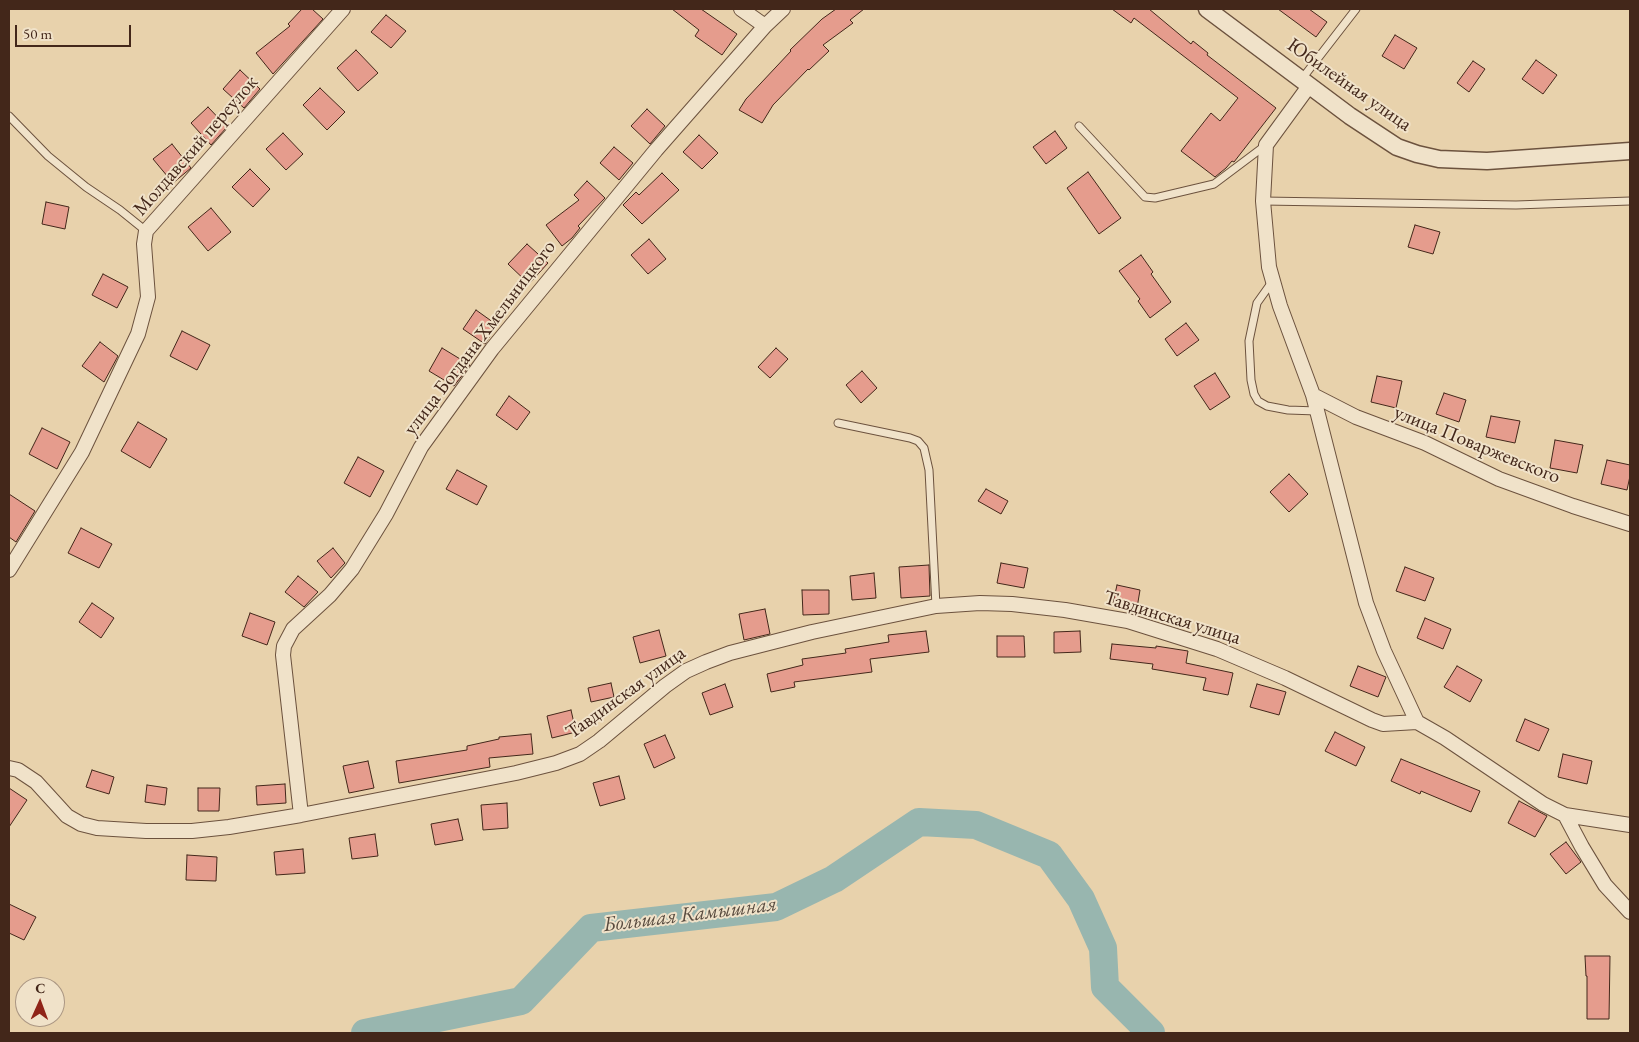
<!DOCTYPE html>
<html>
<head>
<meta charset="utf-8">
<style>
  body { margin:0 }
  #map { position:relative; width:1639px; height:1042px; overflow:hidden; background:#e8d2ac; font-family:"EB Garamond",serif }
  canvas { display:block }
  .frame { position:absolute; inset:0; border:10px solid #43271a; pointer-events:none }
  .north { position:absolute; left:15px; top:977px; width:50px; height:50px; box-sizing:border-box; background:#f0e2c9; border:1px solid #ab9783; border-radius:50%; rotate:2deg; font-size:14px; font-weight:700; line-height:20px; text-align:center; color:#43271a }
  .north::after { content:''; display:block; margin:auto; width:18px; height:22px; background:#8f2418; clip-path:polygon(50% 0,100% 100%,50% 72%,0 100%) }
  .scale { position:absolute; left:15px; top:25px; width:116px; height:22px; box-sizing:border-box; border:2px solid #43271a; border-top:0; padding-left:6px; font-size:15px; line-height:18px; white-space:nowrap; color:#43271a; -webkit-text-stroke:4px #f0e2c9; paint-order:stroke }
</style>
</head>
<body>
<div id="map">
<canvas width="1639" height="1042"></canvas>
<div class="frame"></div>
<div class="north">С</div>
<div class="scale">50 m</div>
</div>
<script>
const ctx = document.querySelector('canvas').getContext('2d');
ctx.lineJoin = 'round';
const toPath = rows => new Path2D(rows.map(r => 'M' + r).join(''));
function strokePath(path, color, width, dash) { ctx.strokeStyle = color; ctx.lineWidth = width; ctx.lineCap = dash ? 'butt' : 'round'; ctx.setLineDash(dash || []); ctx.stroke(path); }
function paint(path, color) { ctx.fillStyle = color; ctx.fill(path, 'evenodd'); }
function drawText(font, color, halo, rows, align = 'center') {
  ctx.font = font + ' "EB Garamond",serif'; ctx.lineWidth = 4; ctx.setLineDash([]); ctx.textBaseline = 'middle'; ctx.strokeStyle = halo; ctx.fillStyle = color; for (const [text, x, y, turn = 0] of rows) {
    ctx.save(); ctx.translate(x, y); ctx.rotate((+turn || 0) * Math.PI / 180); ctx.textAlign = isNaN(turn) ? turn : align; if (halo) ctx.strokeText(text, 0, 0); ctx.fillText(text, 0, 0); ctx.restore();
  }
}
strokePath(toPath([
  [365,1033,521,1001,591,928,776,907,834,879,919,822,976,825,1049,855,1081,899,1103,948,1105,987,1151,1033]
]), '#98b6af', 28);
const building = toPath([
  [302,9,312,9,323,19,273,74,256,53,290,26,288,24,302,9],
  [672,9,701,9,737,34,722,55,695,36,699,30,672,9],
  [836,9,864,9,850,20,853,23,823,45,829,51,809,70,808,69,773,105,762,123,739,110,746,99,791,51,790,50,822,19,836,9],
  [1112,9,1149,9,1191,44,1193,41,1208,53,1207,55,1276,108,1234,162,1232,161,1226,168,1215,177,1181,151,1211,113,1220,121,1238,98,1134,18,1131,23,1112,9],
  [1278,9,1309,9,1327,22,1316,37,1278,9],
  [386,15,406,31,391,48,371,32,386,15],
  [1395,35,1417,48,1404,69,1382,56,1395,35],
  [356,50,378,73,358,91,337,68,356,50],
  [1536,60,1557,75,1543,94,1522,79,1536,60],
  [1473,61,1485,69,1469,92,1457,83,1473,61],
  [240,70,260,89,244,108,223,89,240,70],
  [320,88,345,112,327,130,303,105,320,88],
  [208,107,227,127,211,145,191,123,208,107],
  [647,109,665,126,650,144,631,126,647,109],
  [1055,131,1067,148,1046,164,1033,147,1055,131],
  [283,133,303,154,286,170,266,149,283,133],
  [699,135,718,153,702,169,683,152,699,135],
  [172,144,191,168,173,183,153,159,172,144],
  [614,147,633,163,619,180,600,163,614,147],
  [250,169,270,189,253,207,232,187,250,169],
  [1088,172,1121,218,1099,234,1067,188,1088,172],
  [662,173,679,190,642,224,623,205,636,192,639,195,662,173],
  [587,181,605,198,578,226,580,228,572,238,562,246,546,225,579,200,574,195,587,181],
  [46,202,69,207,65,229,42,224,46,202],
  [211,208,231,232,208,251,188,227,211,208],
  [1415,225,1440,232,1433,254,1408,247,1415,225],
  [649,239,666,259,648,274,631,255,649,239],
  [527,244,548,263,529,284,508,264,527,244],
  [1141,255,1153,272,1151,274,1171,302,1150,318,1138,301,1140,299,1119,271,1141,255],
  [103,274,128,287,117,308,92,295,103,274],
  [476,310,497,325,485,344,463,329,476,310],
  [1186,323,1199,340,1177,356,1165,339,1186,323],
  [182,331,210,345,197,370,170,356,182,331],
  [100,342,118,356,104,382,82,366,100,342],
  [442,348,470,365,454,386,429,371,442,348],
  [776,348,788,359,770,378,758,367,776,348],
  [862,371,877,388,861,403,846,385,862,371],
  [1215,373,1230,397,1210,410,1194,386,1215,373],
  [1377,376,1402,381,1396,408,1371,402,1377,376],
  [1444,393,1466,400,1459,422,1436,414,1444,393],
  [509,396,530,412,517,430,496,415,509,396],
  [1491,416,1520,421,1515,443,1486,437,1491,416],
  [138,422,167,439,150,468,121,451,138,422],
  [42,428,70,442,57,469,29,454,42,428],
  [1555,440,1583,445,1577,473,1550,468,1555,440],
  [358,457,384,471,370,497,344,483,358,457],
  [1607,460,1630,465,1630,476,1627,490,1601,484,1607,460],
  [457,470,487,486,477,505,446,489,457,470],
  [1289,474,1308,494,1289,512,1270,492,1289,474],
  [986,489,1008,501,1001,514,978,501,986,489],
  [9,494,35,511,16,542,9,537,9,494],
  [81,528,112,544,99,568,68,553,81,528],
  [333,548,345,563,331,578,317,561,333,548],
  [1001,563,1028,568,1024,588,997,583,1001,563],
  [929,565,930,596,901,598,899,567,929,565],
  [1405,567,1434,578,1425,601,1396,591,1405,567],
  [874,573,876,598,852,600,850,576,874,573],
  [298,576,318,592,304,607,285,592,298,576],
  [1117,585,1140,590,1137,608,1113,603,1117,585],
  [802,590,829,590,829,614,803,615,802,590],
  [92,603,114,618,101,638,79,622,92,603],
  [765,609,770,634,744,640,739,614,765,609],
  [250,613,275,622,267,645,242,636,250,613],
  [1425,618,1451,629,1443,649,1417,638,1425,618],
  [659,630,666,656,640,663,633,637,659,630],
  [926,631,929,652,870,659,872,672,794,682,795,687,771,692,767,674,803,665,802,659,846,653,845,649,889,642,888,635,926,631],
  [1080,631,1081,652,1054,653,1054,632,1080,631],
  [997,636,1024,636,1025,657,997,657,997,636],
  [1112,644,1156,648,1156,646,1188,651,1186,663,1233,673,1228,695,1203,690,1206,678,1152,669,1153,664,1110,659,1112,644],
  [1358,666,1386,677,1378,697,1350,686,1358,666],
  [1457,666,1482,680,1470,702,1444,687,1457,666],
  [611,683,614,697,591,702,588,688,611,683],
  [725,684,733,707,710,715,702,693,725,684],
  [1257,684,1286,692,1279,715,1250,707,1257,684],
  [571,710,576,732,552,738,547,716,571,710],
  [1525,719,1549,729,1539,751,1516,741,1525,719],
  [1335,732,1365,747,1356,766,1325,751,1335,732],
  [531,734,533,754,489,758,490,767,399,783,396,761,467,750,467,746,499,739,499,737,531,734],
  [665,735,675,758,654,768,644,744,665,735],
  [1563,754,1592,761,1587,784,1558,777,1563,754],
  [1401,759,1480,791,1471,812,1421,791,1420,794,1391,781,1401,759],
  [368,761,374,788,349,793,343,766,368,761],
  [92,770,114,777,109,794,86,787,92,770],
  [619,776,625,799,600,806,593,783,619,776],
  [285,784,286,803,257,805,256,786,285,784],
  [147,785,167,788,165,805,145,802,147,785],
  [9,788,27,800,9,827,9,788],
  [198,788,220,788,219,811,198,811,198,788],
  [1519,801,1547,816,1535,837,1508,823,1519,801],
  [507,803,508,828,483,830,481,805,507,803],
  [458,819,463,840,435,845,431,824,458,819],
  [375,834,378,856,352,859,349,838,375,834],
  [1566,842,1581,862,1566,874,1550,854,1566,842],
  [303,849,305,873,276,875,274,852,303,849],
  [187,855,217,857,216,881,186,880,187,855],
  [9,904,36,917,24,940,9,933,9,904],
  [1585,956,1610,956,1609,1019,1587,1019,1587,976,1586,976,1585,956]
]);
paint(building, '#e59c8d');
strokePath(building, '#43271a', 1);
const service = toPath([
  [1301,80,1356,9],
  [9,116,48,156,86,187,120,210,146,231],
  [1079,126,1145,197,1155,198,1214,184,1266,145],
  [1263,201,1516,205,1630,201],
  [1272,282,1257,303,1249,341,1251,380,1254,394,1258,401,1267,406,1288,410,1317,411],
  [838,423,910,438,918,441,924,448,929,470,936,606]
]);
const minor = toPath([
  [741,9,765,26],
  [1309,86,1266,145,1263,201,1269,267,1280,306,1313,395,1366,603,1384,651,1417,722],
  [1313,395,1356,417,1425,443,1499,479,1573,506,1630,524],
  [9,570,82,452,138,334,148,297,144,244,146,231,343,9],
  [9,768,18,770,36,782,67,816,81,824,97,828,146,831,192,831,229,827,301,815,516,773,556,763,580,754,599,741,665,686,686,671,706,662,730,653,812,632,936,606,980,603,1012,604,1065,610,1128,621,1217,649,1285,678,1372,720,1383,724,1417,722,1445,738,1543,804,1565,815,1630,825],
  [301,815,283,655,284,646,293,629,330,595,352,569,386,514,421,447,492,349,656,150,765,26,783,9],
  [1565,815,1582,847,1605,885,1630,912]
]);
const tertiary = toPath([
  [1207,9,1350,116,1397,147,1417,154,1439,159,1487,161,1630,151]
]);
strokePath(service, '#6c523e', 9);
strokePath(minor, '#6c523e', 16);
strokePath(tertiary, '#6c523e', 19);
strokePath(service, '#f0e2c9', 7);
strokePath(minor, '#f0e2c9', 14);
strokePath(tertiary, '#f0e2c9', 16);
drawText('20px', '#43271a', '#f0e2c9', [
  ["Юбилейная улица",1349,85,35],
  ["Молдавский переулок",196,146,-49],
  ["улица Богдана Хмельницкого",480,338,-53],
  ["улица Поваржевского",1477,445,22],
  ["Тавдинская улица",1172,618,17],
  ["Тавдинская улица",626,693,-36]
]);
drawText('italic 21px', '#584b3f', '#f0e2c9', [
  ["Большая Камышная",690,915,-7]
]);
</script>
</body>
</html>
